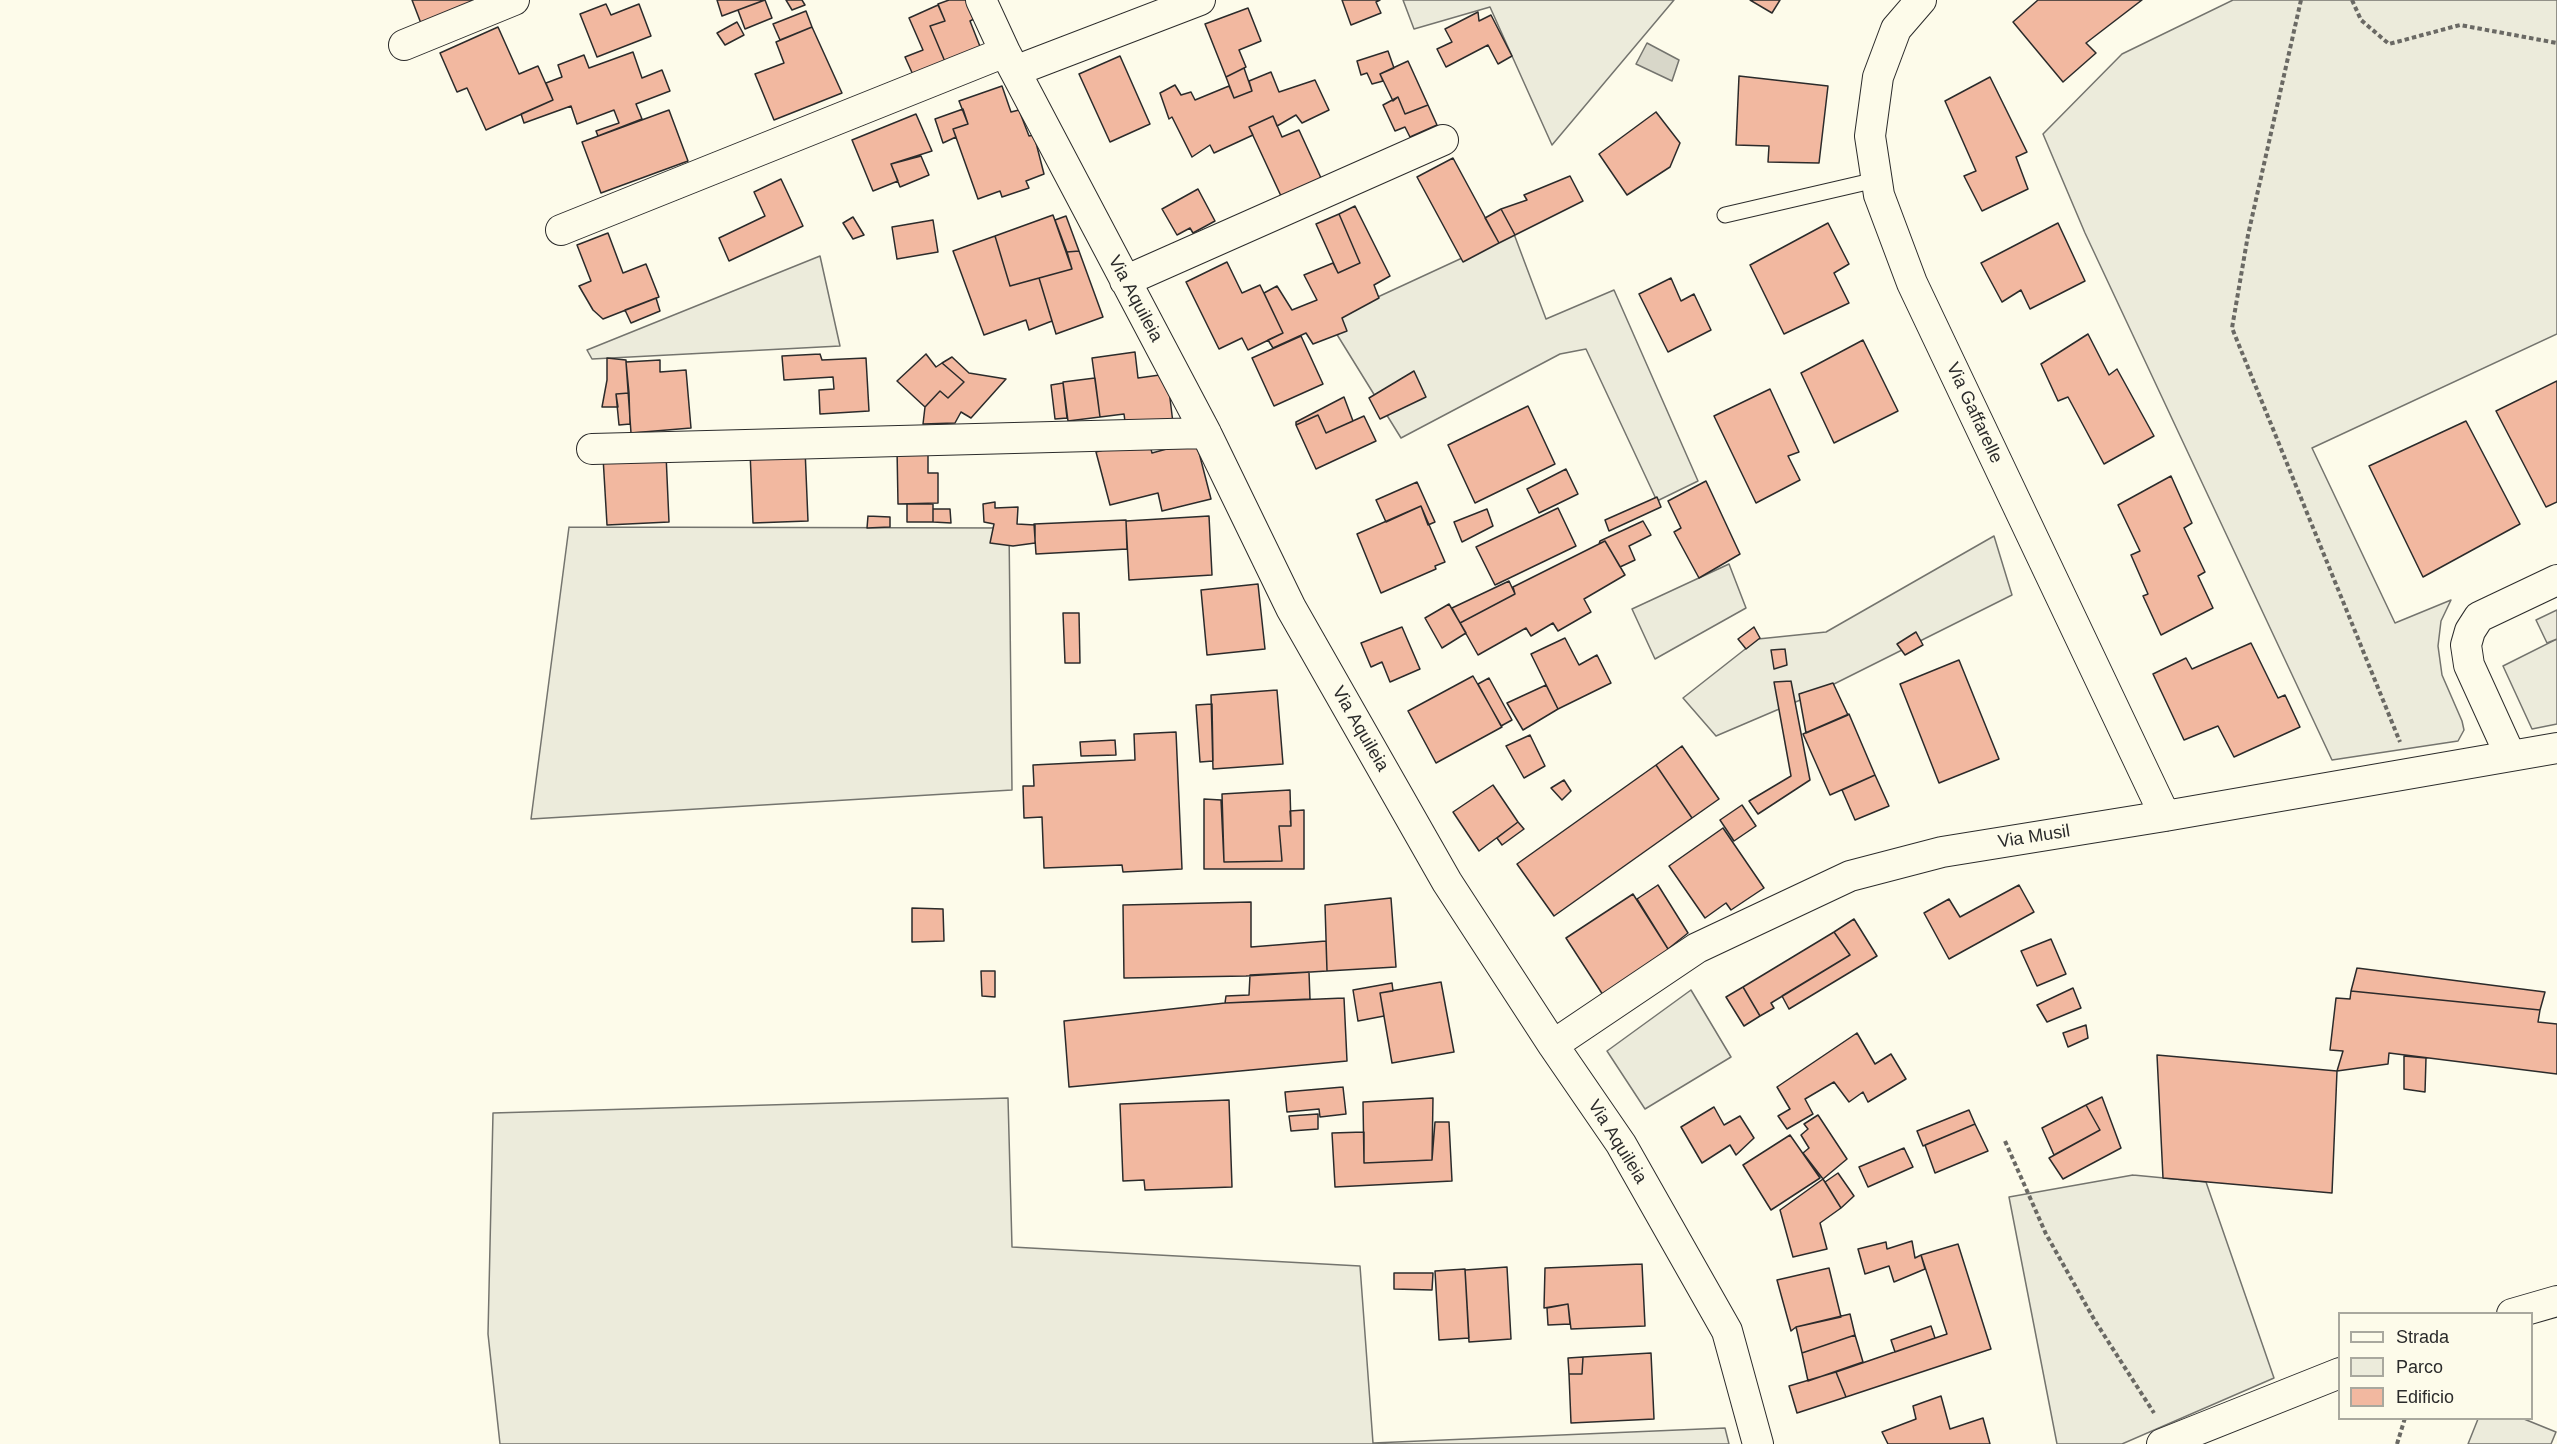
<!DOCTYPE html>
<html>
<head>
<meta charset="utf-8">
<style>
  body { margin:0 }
  #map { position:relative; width:2557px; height:1444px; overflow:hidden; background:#fdfbea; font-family:Helvetica,sans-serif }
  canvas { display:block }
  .legend { position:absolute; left:2338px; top:1312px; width:195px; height:108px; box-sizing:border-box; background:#fdfbea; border:2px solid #a9a89e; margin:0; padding:8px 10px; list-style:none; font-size:18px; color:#2b2b2b }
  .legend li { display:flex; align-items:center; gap:12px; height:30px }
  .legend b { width:30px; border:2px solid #a9a89e }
</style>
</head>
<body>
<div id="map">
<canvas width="2557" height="1444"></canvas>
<ul class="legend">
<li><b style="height:8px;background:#fdfbea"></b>Strada</li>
<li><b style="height:16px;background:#ecebdb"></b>Parco</li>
<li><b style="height:16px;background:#f2b8a0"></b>Edificio</li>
</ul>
</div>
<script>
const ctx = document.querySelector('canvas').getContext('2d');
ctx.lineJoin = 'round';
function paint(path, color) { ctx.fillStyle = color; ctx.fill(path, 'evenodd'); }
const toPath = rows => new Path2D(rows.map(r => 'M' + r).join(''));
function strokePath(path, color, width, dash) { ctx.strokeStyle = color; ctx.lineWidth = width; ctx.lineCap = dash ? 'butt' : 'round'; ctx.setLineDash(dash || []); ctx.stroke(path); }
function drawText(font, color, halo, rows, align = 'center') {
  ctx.font = font + ' Helvetica,sans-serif'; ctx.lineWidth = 4.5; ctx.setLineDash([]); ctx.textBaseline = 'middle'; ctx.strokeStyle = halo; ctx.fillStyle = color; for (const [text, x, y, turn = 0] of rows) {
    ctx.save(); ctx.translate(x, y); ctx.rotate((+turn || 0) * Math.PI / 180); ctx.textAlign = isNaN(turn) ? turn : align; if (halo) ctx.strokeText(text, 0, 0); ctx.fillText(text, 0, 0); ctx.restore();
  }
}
const green = toPath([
  [1403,0,1674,0,1552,145,1490,7,1414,29,1403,0],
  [2233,0,2557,0,2557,334,2312,448,2395,623,2451,600,2441,621,2438,646,2442,675,2462,721,2464,730,2458,741,2332,760,2085,233,2043,134,2122,54,2233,0],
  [1514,234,1546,319,1614,290,1698,481,1657,501,1586,349,1560,354,1401,438,1328,320,1514,234],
  [820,256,840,346,592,359,587,350,820,256],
  [569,527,1009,528,1012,790,531,819,569,527],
  [1994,536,2012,595,1812,695,1716,736,1683,698,1758,639,1826,632,1994,536],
  [1729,564,1746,608,1655,659,1632,609,1729,564],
  [2557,639,2557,724,2532,729,2503,666,2557,639],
  [1691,990,1731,1057,1645,1109,1607,1051,1691,990],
  [1008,1098,1012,1247,1360,1266,1373,1443,1725,1428,1729,1444,500,1444,488,1334,493,1113,1008,1098],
  [2133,1175,2206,1182,2274,1378,2122,1444,2057,1444,2009,1197,2133,1175],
  [2478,1419,2524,1419,2556,1432,2551,1444,2468,1444,2478,1419]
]);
paint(green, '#ecebdb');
strokePath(green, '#74746e', 1.5);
const parking = toPath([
  [2557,610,2557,639,2547,643,2536,620,2557,610]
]);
paint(parking, '#eceadb');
strokePath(parking, '#74746e', 1.5);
const water = toPath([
  [1647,43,1679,60,1672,81,1636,64,1647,43]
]);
paint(water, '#d8d7c9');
strokePath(water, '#74746e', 1.5);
const building = toPath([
  [412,0,471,0,473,7,422,26,412,0],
  [717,0,762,0,762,1,722,16,717,0],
  [765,0,772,18,745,29,738,10,765,0],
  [786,0,802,0,805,5,792,10,786,0],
  [949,0,968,0,976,18,970,21,981,49,946,64,930,26,945,21,938,4,949,0],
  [1342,0,1380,0,1376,2,1381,13,1351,25,1342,0],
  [1750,0,1780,0,1772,13,1750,0],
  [2038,0,2142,0,2086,43,2096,53,2063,82,2013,22,2038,0],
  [606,4,611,15,639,4,651,36,597,57,580,14,606,4],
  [938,5,945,21,930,26,946,64,914,77,905,57,923,50,909,18,938,5],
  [1248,8,1261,41,1239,50,1246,67,1226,77,1205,24,1248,8],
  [806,11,812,27,780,40,773,24,806,11],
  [1478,12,1479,21,1491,15,1512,56,1498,64,1488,45,1446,67,1437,49,1452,42,1445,29,1478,12],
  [737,22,744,35,725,45,717,33,737,22],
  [498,27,519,74,538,66,553,100,486,130,467,88,457,92,440,53,498,27],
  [812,27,842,93,774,120,755,74,784,63,776,42,812,27],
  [1388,51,1394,68,1380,74,1383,81,1372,84,1367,73,1361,75,1357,61,1388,51],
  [633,52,642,78,662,70,670,91,636,104,642,119,598,136,596,131,619,123,614,110,577,124,571,106,524,123,521,114,553,100,546,83,562,77,558,65,584,55,589,68,633,52],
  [1120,56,1150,124,1110,142,1079,74,1120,56],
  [1408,61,1428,105,1405,114,1398,97,1393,101,1380,74,1408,61],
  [1244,68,1252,91,1234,98,1226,77,1244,68],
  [1271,72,1279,92,1315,80,1329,110,1302,123,1296,115,1277,126,1273,116,1249,127,1253,135,1214,153,1210,145,1192,157,1172,117,1169,119,1160,93,1175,85,1181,95,1191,92,1195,100,1229,86,1234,98,1252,91,1249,81,1271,72],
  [1739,76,1828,86,1819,163,1768,162,1769,146,1736,145,1739,76],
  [1990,77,2027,152,2016,157,2028,189,1982,211,1964,176,1976,171,1945,101,1990,77],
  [1002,86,1011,112,1019,110,1029,136,1034,135,1044,174,1026,181,1029,188,1002,197,1000,191,978,199,953,129,968,124,959,101,1002,86],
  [1398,97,1405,114,1428,105,1437,125,1410,137,1405,127,1395,131,1383,105,1398,97],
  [963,109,968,124,953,129,956,137,943,143,935,119,963,109],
  [669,110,688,161,601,193,582,142,669,110],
  [1656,112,1680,143,1670,167,1627,195,1599,154,1656,112],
  [916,114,932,151,891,164,898,181,873,191,852,140,916,114],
  [1273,116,1282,137,1299,130,1321,178,1281,196,1249,127,1273,116],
  [921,156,929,175,900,187,891,164,921,156],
  [1453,158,1499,243,1463,262,1417,177,1453,158],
  [1570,176,1583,201,1515,235,1501,209,1527,200,1524,195,1570,176],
  [781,179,803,226,729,261,719,238,765,216,754,192,781,179],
  [1198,189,1215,221,1193,233,1190,228,1177,235,1162,209,1198,189],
  [1355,206,1390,276,1374,285,1379,298,1342,318,1347,331,1313,344,1306,333,1273,348,1268,340,1283,333,1264,293,1277,286,1292,310,1317,300,1304,275,1333,263,1338,273,1360,263,1339,214,1355,206],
  [1501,209,1515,235,1499,243,1485,218,1501,209],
  [1339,214,1360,263,1338,273,1316,224,1339,214],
  [1053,215,1072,269,1010,286,995,236,1053,215],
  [1066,216,1079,251,1067,252,1055,220,1066,216],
  [853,217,864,235,853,239,843,223,853,217],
  [933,220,938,252,897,259,892,227,933,220],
  [1828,223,1849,264,1834,273,1849,303,1784,334,1750,265,1828,223],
  [2058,223,2085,281,2030,309,2021,290,2002,302,1981,263,2058,223],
  [608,233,623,273,646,264,659,297,603,319,593,310,579,286,591,281,577,245,608,233],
  [995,236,1010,286,1039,278,1052,321,1029,330,1026,320,984,335,953,251,995,236],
  [1079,251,1103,317,1056,334,1039,278,1072,269,1067,252,1079,251],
  [1227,262,1242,293,1260,285,1283,333,1248,350,1242,338,1219,349,1186,282,1227,262],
  [1671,278,1681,301,1694,294,1711,330,1668,352,1639,294,1671,278],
  [656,298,660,311,631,323,625,310,656,298],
  [2088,334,2109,375,2117,369,2154,436,2104,464,2068,397,2058,401,2041,364,2088,334],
  [1301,336,1323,384,1274,406,1252,358,1301,336],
  [1863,340,1898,411,1834,443,1801,373,1863,340],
  [1135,352,1138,378,1167,374,1173,423,1126,429,1124,414,1100,417,1092,358,1135,352],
  [820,354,822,360,866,358,869,411,820,414,819,390,834,389,833,377,784,380,782,356,820,354],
  [926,354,936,367,942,363,964,382,948,398,940,391,925,407,897,381,926,354],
  [952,357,969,373,1006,379,971,418,961,412,955,423,923,424,925,407,940,391,948,398,964,382,942,363,952,357],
  [607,358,626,360,626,362,629,393,616,394,618,407,602,407,607,380,607,358],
  [660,360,660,372,686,370,691,428,631,433,626,362,660,360],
  [1414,371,1426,397,1380,419,1369,398,1414,371],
  [1095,378,1100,417,1068,421,1063,382,1095,378],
  [2557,381,2557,502,2546,507,2496,411,2557,381],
  [1063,383,1067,418,1055,419,1051,385,1063,383],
  [1770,389,1799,452,1788,456,1800,480,1756,503,1714,416,1770,389],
  [629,393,630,424,619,425,616,394,629,393],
  [1344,397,1353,421,1326,433,1318,415,1296,425,1296,422,1344,397],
  [1528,406,1555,464,1475,503,1448,445,1528,406],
  [1318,415,1326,433,1364,416,1376,441,1316,469,1296,425,1318,415],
  [2466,421,2520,524,2423,577,2369,466,2466,421],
  [1148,438,1152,453,1196,441,1211,499,1162,511,1158,493,1110,505,1096,452,1148,438],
  [928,447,928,473,938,473,938,503,898,504,897,448,928,447],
  [805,449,808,521,753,523,750,452,805,449],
  [666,454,669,522,607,525,603,457,666,454],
  [1566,469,1578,494,1539,513,1527,489,1566,469],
  [2171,476,2192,523,2184,528,2205,572,2198,576,2213,608,2161,635,2143,596,2148,594,2131,555,2140,551,2118,505,2171,476],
  [1706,481,1740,554,1699,578,1674,532,1681,528,1668,501,1706,481],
  [1417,482,1435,522,1428,525,1421,506,1386,522,1376,500,1417,482],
  [1657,497,1661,507,1609,531,1605,520,1657,497],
  [995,502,995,508,1018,507,1017,524,1035,525,1035,543,1013,546,990,543,994,524,984,522,983,504,995,502],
  [907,504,933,504,933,522,907,522,907,504],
  [1421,506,1445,562,1435,566,1436,569,1381,593,1357,534,1421,506],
  [1558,508,1576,546,1495,585,1476,547,1558,508],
  [933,509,950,509,951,523,933,522,933,509],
  [1487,509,1493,526,1462,542,1454,522,1487,509],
  [868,516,890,517,890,527,867,528,868,516],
  [1209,516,1212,575,1129,580,1126,521,1209,516],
  [1126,520,1127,549,1036,554,1034,524,1126,520],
  [1643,521,1651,535,1629,546,1635,560,1620,567,1605,541,1599,544,1600,541,1643,521],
  [1605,541,1625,575,1584,599,1591,612,1558,631,1553,623,1531,636,1526,628,1478,655,1460,623,1515,594,1513,587,1605,541],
  [1509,581,1515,594,1460,623,1452,608,1509,581],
  [1258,584,1265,649,1207,655,1201,590,1258,584],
  [1449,604,1466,633,1442,648,1425,618,1449,604],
  [1063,613,1079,613,1080,663,1065,663,1063,613],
  [1402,627,1420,669,1390,682,1382,662,1371,667,1361,643,1402,627],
  [1754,627,1760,638,1746,649,1738,639,1754,627],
  [1916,632,1923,645,1905,655,1897,644,1916,632],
  [1565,638,1579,665,1597,655,1611,683,1558,709,1531,654,1565,638],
  [2251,643,2278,698,2285,695,2300,727,2234,757,2218,726,2184,740,2153,674,2186,658,2192,669,2251,643],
  [1785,649,1787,665,1774,669,1771,650,1785,649],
  [1959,660,1999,759,1939,783,1900,684,1959,660],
  [1473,676,1502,727,1436,763,1408,711,1473,676],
  [1489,678,1512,720,1501,726,1478,684,1489,678],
  [1791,681,1810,780,1758,814,1749,801,1791,776,1774,682,1791,681],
  [1833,683,1848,715,1806,733,1799,694,1833,683],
  [1546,685,1558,709,1523,730,1507,703,1546,685],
  [1277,690,1283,764,1213,769,1211,695,1277,690],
  [1212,704,1213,761,1200,762,1196,705,1212,704],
  [1849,714,1875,775,1830,795,1803,734,1849,714],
  [1176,732,1182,869,1123,872,1122,865,1044,868,1042,817,1024,818,1023,786,1034,786,1033,765,1135,760,1134,734,1176,732],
  [1530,735,1545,766,1524,778,1506,746,1530,735],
  [1115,740,1116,755,1081,756,1080,742,1115,740],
  [1682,746,1719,799,1692,818,1656,765,1682,746],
  [1656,765,1692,818,1554,916,1517,864,1656,765],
  [1875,775,1889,806,1855,820,1842,790,1875,775],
  [1564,780,1571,791,1562,800,1551,788,1564,780],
  [1493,785,1518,822,1479,851,1453,812,1493,785],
  [1290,790,1291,826,1279,826,1282,861,1224,862,1222,794,1290,790],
  [1204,799,1221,800,1224,862,1282,861,1279,826,1291,826,1290,811,1304,810,1304,869,1204,869,1204,799],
  [1742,805,1756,826,1734,841,1720,820,1742,805],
  [1518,822,1524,829,1502,845,1497,838,1518,822],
  [1723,828,1764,888,1731,910,1726,903,1705,918,1669,866,1723,828],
  [1658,885,1688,933,1668,949,1637,899,1658,885],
  [2019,885,2034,912,1949,959,1924,913,1949,899,1960,917,2019,885],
  [1633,894,1670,952,1603,995,1566,938,1633,894],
  [1391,898,1396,967,1327,971,1325,905,1391,898],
  [1251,902,1251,947,1326,941,1327,971,1246,976,1124,978,1123,905,1251,902],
  [912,908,943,909,944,941,912,942,912,908],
  [1854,919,1877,956,1789,1009,1782,996,1850,955,1834,932,1854,919],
  [1834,932,1850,955,1771,1003,1774,1008,1760,1016,1743,987,1834,932],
  [2051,939,2066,974,2037,986,2021,951,2051,939],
  [2357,968,2545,992,2540,1010,2351,991,2357,968],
  [981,971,995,971,995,997,982,996,981,971],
  [1309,972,1310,999,1225,1003,1226,996,1249,995,1250,975,1309,972],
  [1441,982,1454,1052,1392,1063,1380,993,1441,982],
  [1392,983,1393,991,1380,993,1384,1016,1358,1021,1353,990,1392,983],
  [1743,987,1760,1016,1744,1026,1726,997,1743,987],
  [2073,988,2081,1008,2047,1022,2037,1005,2073,988],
  [2351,991,2540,1010,2538,1022,2557,1024,2557,1074,2389,1053,2388,1064,2337,1071,2343,1051,2330,1050,2336,998,2350,999,2351,991],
  [1344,998,1347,1061,1069,1087,1064,1021,1225,1003,1344,998],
  [2086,1025,2088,1038,2068,1047,2063,1033,2086,1025],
  [1857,1033,1875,1064,1891,1054,1906,1079,1868,1102,1863,1092,1849,1102,1834,1082,1805,1099,1813,1114,1787,1129,1778,1116,1790,1109,1777,1087,1857,1033],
  [2157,1055,2337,1071,2332,1193,2163,1178,2157,1055],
  [2404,1056,2426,1058,2425,1092,2404,1089,2404,1056],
  [1343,1087,1346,1114,1320,1117,1319,1109,1287,1112,1285,1092,1343,1087],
  [2102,1097,2121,1148,2063,1179,2049,1158,2100,1130,2086,1105,2102,1097],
  [1433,1098,1432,1160,1364,1163,1363,1102,1433,1098],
  [1229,1100,1232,1187,1145,1190,1144,1180,1123,1181,1120,1104,1229,1100],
  [2086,1105,2100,1130,2054,1155,2042,1128,2086,1105],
  [1714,1107,1724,1125,1740,1116,1754,1138,1736,1155,1730,1145,1702,1163,1681,1127,1714,1107],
  [1969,1110,1975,1124,1923,1146,1917,1131,1969,1110],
  [1318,1114,1318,1129,1291,1131,1289,1116,1318,1114],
  [1818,1115,1847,1159,1823,1179,1803,1153,1809,1148,1801,1135,1808,1129,1804,1124,1818,1115],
  [1435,1122,1449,1122,1452,1181,1335,1187,1332,1133,1364,1132,1364,1163,1432,1160,1435,1122],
  [1975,1124,1988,1151,1935,1173,1925,1145,1975,1124],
  [1790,1135,1820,1178,1771,1210,1743,1165,1790,1135],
  [1904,1148,1913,1167,1868,1187,1859,1167,1904,1148],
  [1838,1173,1854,1196,1841,1208,1825,1182,1838,1173],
  [1823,1179,1841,1208,1820,1223,1827,1249,1793,1257,1780,1210,1823,1179],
  [1912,1241,1915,1258,1921,1255,1925,1269,1894,1282,1889,1266,1865,1274,1858,1249,1886,1242,1887,1249,1912,1241],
  [1958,1244,1991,1349,1846,1397,1836,1372,1947,1334,1921,1255,1958,1244],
  [1642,1264,1645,1326,1571,1329,1568,1304,1544,1308,1545,1268,1642,1264],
  [1507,1267,1511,1339,1469,1342,1465,1270,1507,1267],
  [1829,1268,1841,1317,1796,1327,1791,1331,1777,1280,1829,1268],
  [1465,1269,1469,1338,1439,1340,1435,1271,1465,1269],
  [1394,1273,1433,1273,1432,1290,1394,1289,1394,1273],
  [1568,1304,1570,1324,1548,1325,1547,1308,1568,1304],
  [1850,1314,1855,1335,1802,1353,1796,1327,1850,1314],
  [1931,1326,1935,1338,1895,1352,1891,1340,1931,1326],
  [1855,1335,1863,1362,1808,1381,1802,1353,1855,1335],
  [1651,1353,1654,1419,1571,1423,1569,1374,1582,1374,1583,1357,1651,1353],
  [1583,1357,1582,1374,1569,1374,1568,1358,1583,1357],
  [1836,1372,1846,1397,1797,1413,1789,1386,1836,1372],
  [1941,1396,1950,1429,1983,1418,1990,1444,1888,1444,1882,1432,1916,1419,1913,1406,1941,1396]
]);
paint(building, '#f2b8a0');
strokePath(building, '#2b2b2b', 1.5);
const service = toPath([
  [1725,215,1876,180]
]);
const minor = toPath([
  [981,0,1005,52,1206,433,1291,608,1447,882,1553,1045,1621,1144,1727,1331,1758,1444],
  [1921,0,1896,29,1878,77,1870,136,1879,195,1912,283,2165,816],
  [404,45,514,0],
  [1015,71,1200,0],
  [561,230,1005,52],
  [1125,281,1443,140],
  [592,449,1206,433],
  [2510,755,2469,665,2466,645,2470,631,2479,617,2557,580],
  [1553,1045,1697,948,1850,876,1942,852,2165,816,2557,748],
  [2512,1314,2557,1301],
  [2162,1444,2340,1373]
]);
strokePath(service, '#2b2b2b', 17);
strokePath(minor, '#2b2b2b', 32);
strokePath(toPath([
  [2301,0,2248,235,2232,328,2400,742],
  [2352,0,2361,20,2389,44,2460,25,2557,43],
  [2005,1141,2046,1234,2095,1321,2154,1413],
  [2397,1444,2405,1418]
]), '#6a6964', 4, [4.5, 3]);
strokePath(service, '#fdfbea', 15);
strokePath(minor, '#fdfbea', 30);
drawText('18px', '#2b2b2b', '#fdfbea', [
  ["Via Aquileia",1135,299,62],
  ["Via Gaffarelle",1974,413,65],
  ["Via Aquileia",1360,729,60],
  ["Via Musil",2034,837,-9],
  ["Via Aquileia",1617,1142,58]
]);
</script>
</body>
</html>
